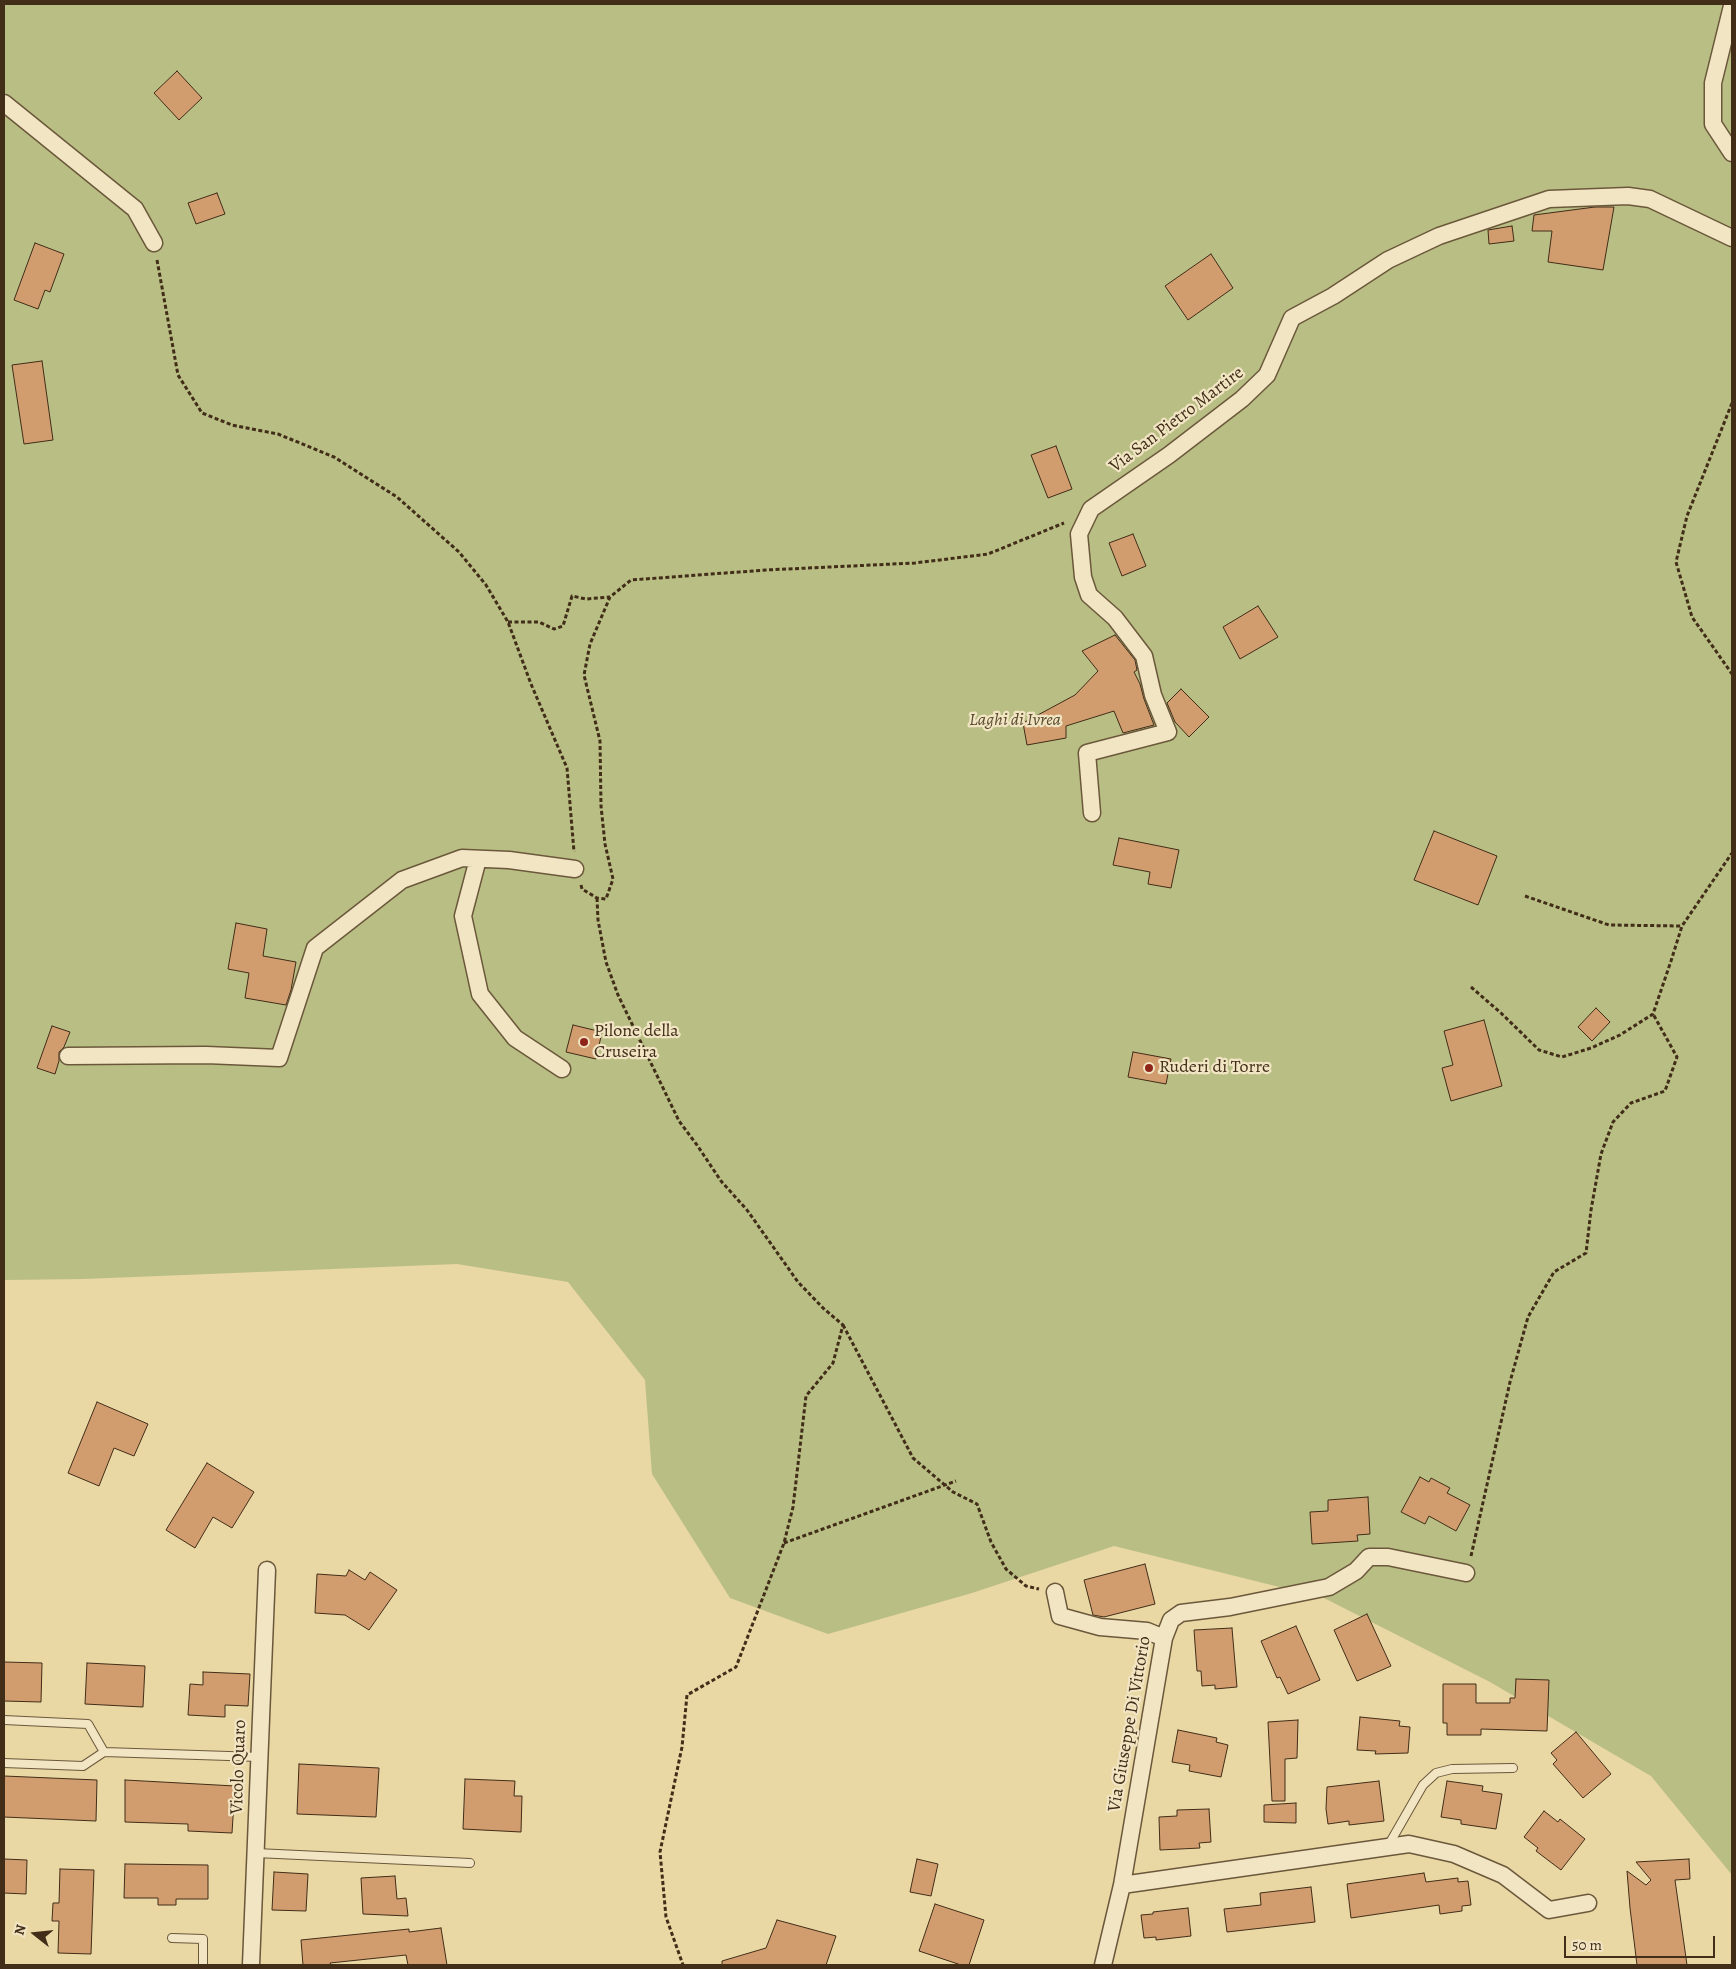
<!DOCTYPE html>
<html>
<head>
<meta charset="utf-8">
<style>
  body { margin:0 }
  #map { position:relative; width:1736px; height:1969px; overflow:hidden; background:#e9d7a4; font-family:Alegreya,serif }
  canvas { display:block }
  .frame { position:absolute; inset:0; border:5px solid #412d18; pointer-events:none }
  .north { position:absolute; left:10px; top:1909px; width:50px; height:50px; -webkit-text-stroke:4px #f1e5c4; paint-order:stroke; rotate:286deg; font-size:14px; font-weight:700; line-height:20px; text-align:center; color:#412d18 }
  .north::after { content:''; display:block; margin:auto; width:18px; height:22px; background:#412d18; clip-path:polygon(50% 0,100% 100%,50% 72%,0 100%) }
  .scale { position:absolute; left:1564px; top:1936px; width:151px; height:22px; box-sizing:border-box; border:2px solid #412d18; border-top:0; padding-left:6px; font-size:15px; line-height:18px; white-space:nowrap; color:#412d18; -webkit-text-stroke:4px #f1e5c4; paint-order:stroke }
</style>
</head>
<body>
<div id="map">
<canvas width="1736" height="1969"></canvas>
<div class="frame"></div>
<div class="north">N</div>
<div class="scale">50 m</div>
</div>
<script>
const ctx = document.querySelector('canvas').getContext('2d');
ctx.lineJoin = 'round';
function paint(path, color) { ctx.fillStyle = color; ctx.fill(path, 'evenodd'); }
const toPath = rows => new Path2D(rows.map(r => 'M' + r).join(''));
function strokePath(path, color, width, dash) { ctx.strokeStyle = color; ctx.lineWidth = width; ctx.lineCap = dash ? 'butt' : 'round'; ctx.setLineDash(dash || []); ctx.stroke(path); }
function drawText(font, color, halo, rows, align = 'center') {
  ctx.font = font + ' Alegreya,serif'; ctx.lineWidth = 4.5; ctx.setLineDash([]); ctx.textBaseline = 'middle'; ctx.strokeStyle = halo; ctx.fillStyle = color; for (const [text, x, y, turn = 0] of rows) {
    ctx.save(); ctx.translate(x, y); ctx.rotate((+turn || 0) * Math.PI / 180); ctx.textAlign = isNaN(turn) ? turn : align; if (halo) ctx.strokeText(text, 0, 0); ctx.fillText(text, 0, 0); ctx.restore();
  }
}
paint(toPath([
  [4,4,1732,4,1732,1875,1651,1776,1490,1682,1324,1598,1114,1546,972,1593,828,1634,730,1598,652,1474,645,1380,568,1282,457,1264,84,1279,4,1280]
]), '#b9be84');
const building = toPath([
  [177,71,202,98,179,120,154,93,177,71],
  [217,193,225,214,196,224,188,203,217,193],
  [1595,207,1614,207,1603,270,1548,262,1552,231,1532,231,1534,215,1595,207],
  [1512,226,1514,241,1489,244,1488,230,1512,226],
  [35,243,64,254,50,292,45,290,38,309,14,300,35,243],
  [1211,254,1233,288,1188,320,1165,286,1211,254],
  [42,361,53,440,24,444,12,365,42,361],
  [1056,446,1072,489,1048,498,1031,455,1056,446],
  [1133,534,1146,566,1122,576,1109,543,1133,534],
  [1258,606,1278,637,1240,659,1223,627,1258,606],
  [1115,635,1135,660,1137,670,1134,672,1140,684,1144,699,1154,725,1123,733,1114,711,1066,726,1066,738,1027,745,1023,723,1075,695,1098,671,1082,651,1115,635],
  [1181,689,1209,717,1189,737,1175,722,1167,703,1181,689],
  [1434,831,1497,856,1478,905,1414,880,1434,831],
  [1119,838,1179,850,1171,888,1148,884,1150,872,1113,865,1119,838],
  [236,923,267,929,263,956,296,962,291,990,286,1005,245,998,249,973,228,969,236,923],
  [1596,1008,1610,1022,1592,1041,1578,1027,1596,1008],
  [1484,1020,1502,1086,1451,1101,1442,1068,1453,1065,1444,1031,1484,1020],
  [573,1025,602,1032,596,1059,566,1052,573,1025],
  [52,1026,70,1032,64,1047,59,1052,59,1061,55,1074,37,1068,52,1026],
  [1133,1052,1171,1059,1166,1084,1128,1077,1133,1052],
  [97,1402,148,1424,134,1456,114,1448,99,1486,68,1473,97,1402],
  [207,1463,254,1492,232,1528,213,1517,195,1548,166,1530,207,1463],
  [1420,1477,1429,1482,1431,1478,1450,1488,1447,1493,1470,1505,1456,1531,1429,1516,1425,1524,1401,1512,1420,1477],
  [1368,1497,1370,1534,1357,1535,1358,1541,1312,1544,1310,1512,1328,1511,1328,1500,1368,1497],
  [1145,1564,1155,1604,1104,1617,1093,1615,1084,1580,1145,1564],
  [349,1570,365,1580,370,1572,397,1590,369,1630,345,1615,315,1613,317,1574,346,1576,349,1570],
  [1367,1614,1391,1666,1357,1681,1334,1630,1367,1614],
  [1296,1626,1320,1680,1288,1694,1280,1677,1277,1678,1261,1641,1296,1626],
  [1232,1628,1237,1687,1215,1689,1215,1685,1202,1686,1201,1671,1197,1671,1194,1630,1232,1628],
  [4,1662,42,1663,41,1702,4,1701,4,1662],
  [87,1663,145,1666,143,1707,85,1704,87,1663],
  [203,1672,250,1674,248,1706,225,1705,225,1717,188,1715,190,1684,203,1685,203,1672],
  [1516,1679,1549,1680,1547,1731,1481,1729,1481,1735,1447,1735,1447,1723,1443,1723,1443,1684,1476,1684,1476,1703,1510,1703,1510,1698,1515,1698,1516,1679],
  [1360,1717,1400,1721,1399,1726,1410,1727,1408,1753,1375,1754,1376,1751,1357,1750,1360,1717],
  [1298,1720,1297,1758,1285,1759,1285,1801,1272,1801,1268,1722,1298,1720],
  [1178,1730,1217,1738,1216,1742,1228,1745,1221,1777,1189,1771,1190,1765,1172,1762,1178,1730],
  [1576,1732,1611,1774,1583,1798,1553,1764,1557,1760,1551,1753,1576,1732],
  [299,1764,379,1768,376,1817,297,1814,299,1764],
  [4,1776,97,1780,96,1821,4,1817,4,1776],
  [465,1779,515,1781,514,1796,522,1796,521,1832,463,1829,465,1779],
  [125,1780,235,1786,232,1833,188,1831,188,1824,125,1822,125,1780],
  [1379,1781,1384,1821,1349,1825,1349,1821,1328,1824,1326,1809,1327,1787,1379,1781],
  [1447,1781,1483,1786,1482,1791,1502,1794,1496,1829,1461,1824,1461,1820,1441,1817,1447,1781],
  [1296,1803,1296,1823,1264,1822,1264,1805,1296,1803],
  [1209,1809,1211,1842,1199,1843,1200,1848,1160,1850,1159,1817,1177,1816,1177,1810,1209,1809],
  [1544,1811,1558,1822,1560,1819,1585,1839,1561,1870,1536,1851,1538,1848,1524,1837,1544,1811],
  [4,1859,27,1860,26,1894,4,1893,4,1859],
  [917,1859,938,1864,931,1896,910,1892,917,1859],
  [1689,1859,1690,1879,1675,1880,1687,1965,1637,1965,1630,1908,1627,1871,1646,1885,1651,1880,1636,1862,1689,1859],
  [125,1864,208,1865,208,1899,176,1899,176,1905,158,1905,158,1898,124,1898,125,1864],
  [60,1869,94,1870,91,1954,58,1953,59,1921,52,1921,53,1903,59,1903,60,1869],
  [274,1872,308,1874,306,1911,272,1910,274,1872],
  [1424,1873,1426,1882,1458,1878,1458,1882,1468,1881,1471,1905,1462,1906,1462,1911,1440,1914,1439,1905,1351,1918,1347,1884,1424,1873],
  [395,1876,397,1899,406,1898,408,1916,363,1914,361,1878,395,1876],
  [1311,1887,1315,1922,1227,1932,1224,1909,1261,1905,1260,1893,1311,1887],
  [935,1904,984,1920,969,1965,961,1965,919,1951,935,1904],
  [1188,1908,1191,1936,1156,1940,1156,1937,1144,1938,1141,1915,1153,1914,1153,1912,1188,1908],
  [777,1920,836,1936,826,1965,722,1965,722,1961,766,1948,777,1920],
  [441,1928,447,1965,408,1965,406,1955,330,1963,331,1965,303,1965,301,1940,409,1929,409,1932,441,1928]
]);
paint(building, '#d19d6f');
strokePath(building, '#412d18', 1);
const lane = toPath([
  [4,1720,88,1724,104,1752],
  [4,1763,83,1766,104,1752,260,1757],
  [1388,1846,1423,1785,1436,1773,1452,1769,1513,1768],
  [256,1853,470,1863],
  [172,1938,203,1939,203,1965]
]);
const street = toPath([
  [1732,6,1713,83,1713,124,1732,153],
  [4,103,135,209,154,243],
  [1092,813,1087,753,1168,732,1153,695,1144,656,1115,618,1089,595,1083,577,1079,534,1091,509,1169,455,1242,399,1267,375,1292,318,1333,296,1388,260,1439,236,1549,199,1628,196,1650,199,1732,238],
  [478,859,463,916,480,994,515,1038,562,1069],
  [68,1056,206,1055,279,1058,315,948,402,880,462,858,509,860,575,869],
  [1055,1592,1060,1616,1100,1627,1147,1631,1164,1638],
  [1122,1885,1409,1844,1454,1854,1503,1875,1549,1910,1588,1903],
  [251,1965,267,1570],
  [1103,1965,1122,1885,1164,1638,1171,1620,1181,1613,1230,1607,1329,1587,1356,1571,1369,1557,1388,1557,1466,1573]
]);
strokePath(lane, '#6b583b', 10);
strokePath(street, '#6b583b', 19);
strokePath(toPath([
  [157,260,178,375,202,413,232,425,278,434,334,457,397,497,459,552,486,585,508,622,531,684,567,768,574,852],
  [1732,403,1687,516,1676,562,1692,617,1732,674],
  [508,622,539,622,554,629,563,626,572,596,586,599,610,597],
  [581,885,582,889,597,898,606,899,613,879,605,844,601,806,600,741,584,675,590,644,610,597,631,580,766,570,915,563,988,554,1064,523],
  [1525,896,1609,925,1682,926],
  [597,898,598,920,606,962,618,995,679,1121,697,1145,721,1181,747,1210,798,1282,823,1308,843,1325,833,1363,806,1396,793,1507,784,1543,736,1667,687,1695,682,1747,660,1852,666,1917,683,1965],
  [1471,987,1501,1013,1539,1050,1562,1057,1591,1048,1620,1035,1653,1014,1671,961,1682,926,1732,853],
  [843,1325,913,1458,953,1492,977,1504,991,1542,1006,1569,1026,1586,1039,1589],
  [784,1543,956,1481],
  [1471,1556,1510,1382,1528,1317,1554,1272,1586,1253,1591,1210,1601,1154,1613,1122,1631,1103,1665,1091,1677,1057,1653,1014]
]), '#412d18', 3, [4, 2.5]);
strokePath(lane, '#f1e5c4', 8);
strokePath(street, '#f1e5c4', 16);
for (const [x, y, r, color] of [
  [584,1042,5,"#8f2418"],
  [1149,1068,5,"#8f2418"]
]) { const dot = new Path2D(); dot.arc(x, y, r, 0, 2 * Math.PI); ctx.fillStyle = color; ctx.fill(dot); strokePath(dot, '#f1e5c4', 2); }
drawText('18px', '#412d18', '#f1e5c4', [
  ["Via San Pietro Martire",1177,420,-37],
  ["Via Giuseppe Di Vittorio",1130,1724,-80],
  ["Vicolo Quaro",239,1767,-88]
]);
drawText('italic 18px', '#594a2e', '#f1e5c4', [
  ["Laghi di Ivrea",1015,721]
]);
drawText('18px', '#412d18', '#f1e5c4', [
  ["Pilone della",594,1032],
  ["Cruseira",594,1053],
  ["Ruderi di Torre",1159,1068]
], 'left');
</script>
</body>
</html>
